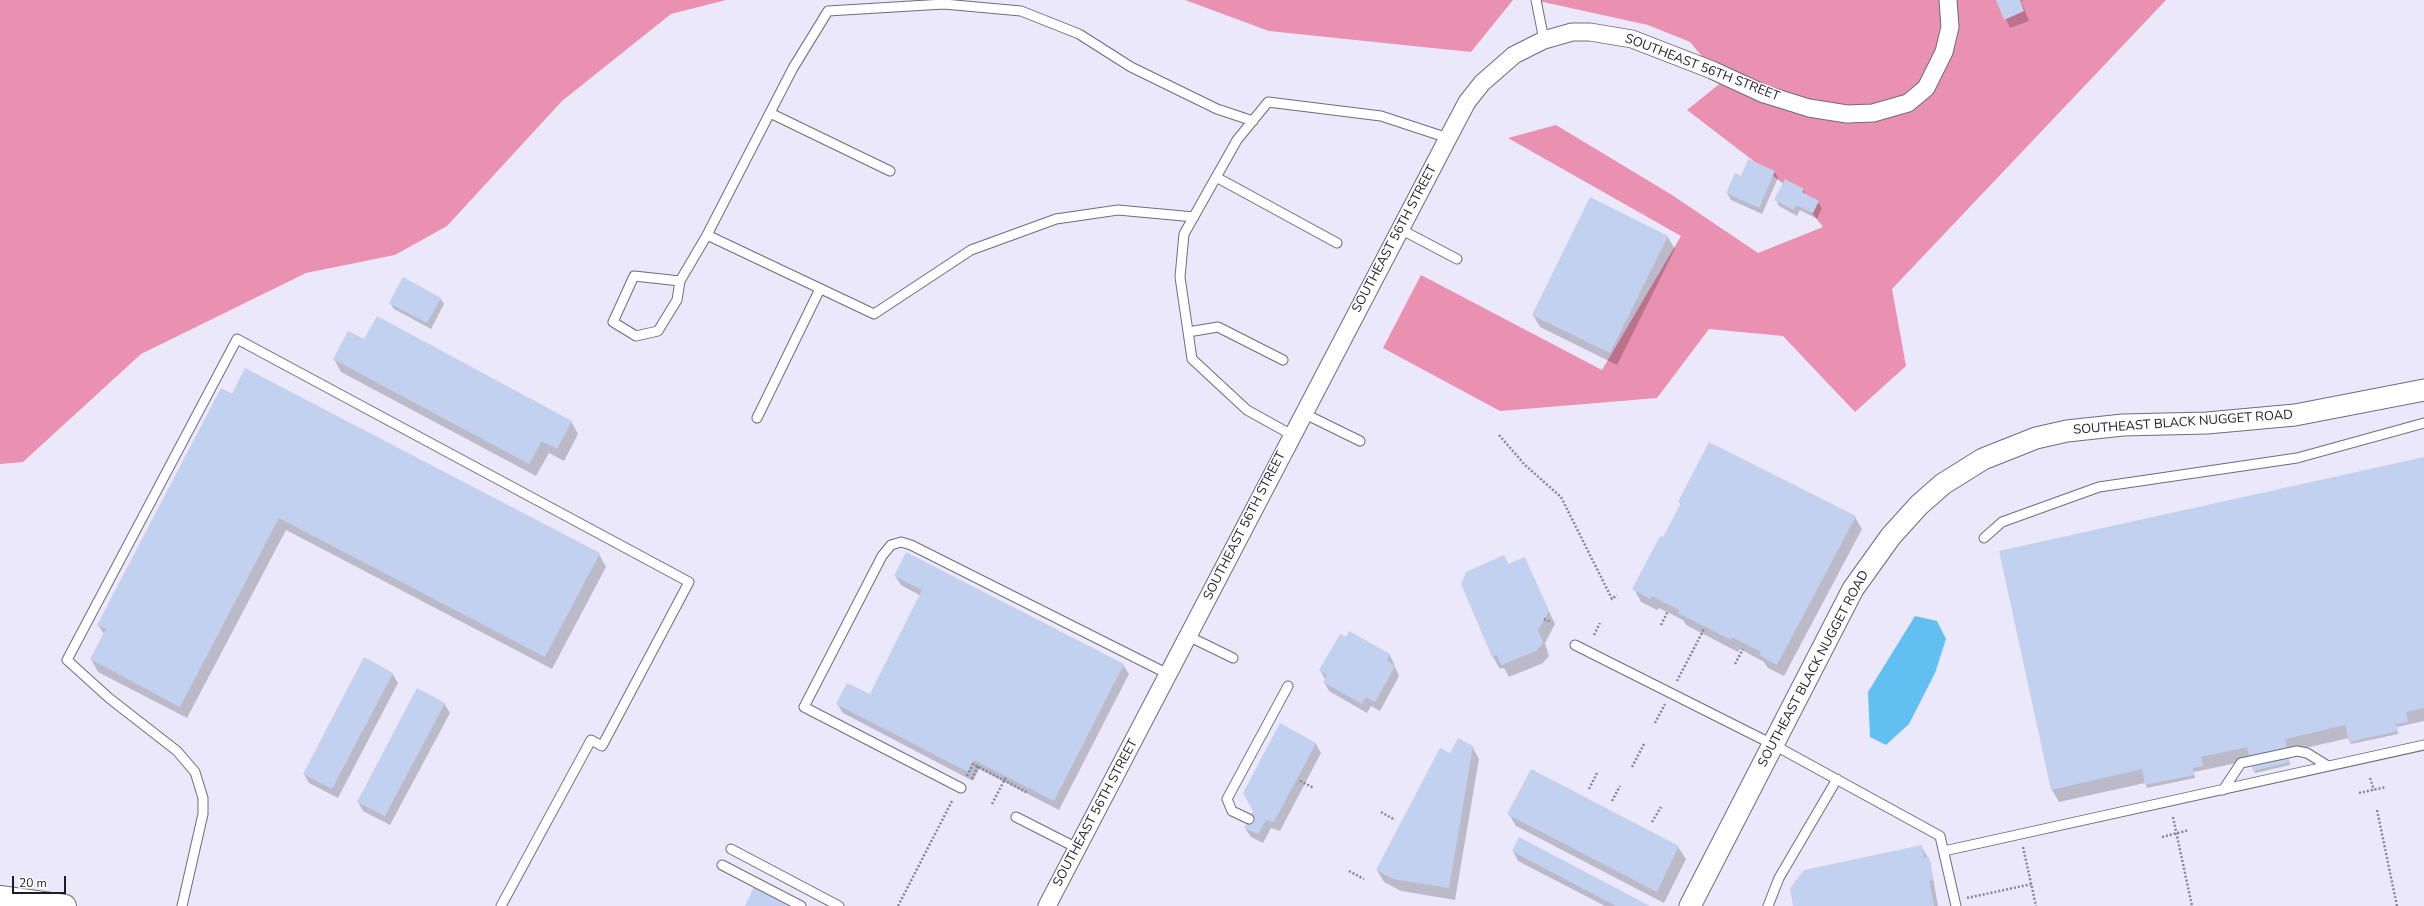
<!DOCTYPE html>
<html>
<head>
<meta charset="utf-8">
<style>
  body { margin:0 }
  #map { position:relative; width:2424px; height:906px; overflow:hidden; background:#ece8fb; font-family:"Nunito Sans",sans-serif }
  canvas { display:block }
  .scale { position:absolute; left:12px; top:876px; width:54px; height:18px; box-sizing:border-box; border:2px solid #1d1c23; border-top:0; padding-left:5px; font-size:12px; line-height:14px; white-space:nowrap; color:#1d1c23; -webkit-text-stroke:3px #fff; paint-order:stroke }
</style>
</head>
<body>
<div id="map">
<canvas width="2424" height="906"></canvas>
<div class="scale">20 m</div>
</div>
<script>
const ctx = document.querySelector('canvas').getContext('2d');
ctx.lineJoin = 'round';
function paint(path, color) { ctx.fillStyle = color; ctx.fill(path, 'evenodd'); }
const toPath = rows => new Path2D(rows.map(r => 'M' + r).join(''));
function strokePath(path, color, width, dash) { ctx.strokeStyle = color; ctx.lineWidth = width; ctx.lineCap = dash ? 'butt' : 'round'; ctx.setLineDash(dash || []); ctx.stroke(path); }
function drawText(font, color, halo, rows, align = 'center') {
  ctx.font = font + ' "Nunito Sans",sans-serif'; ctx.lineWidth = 3; ctx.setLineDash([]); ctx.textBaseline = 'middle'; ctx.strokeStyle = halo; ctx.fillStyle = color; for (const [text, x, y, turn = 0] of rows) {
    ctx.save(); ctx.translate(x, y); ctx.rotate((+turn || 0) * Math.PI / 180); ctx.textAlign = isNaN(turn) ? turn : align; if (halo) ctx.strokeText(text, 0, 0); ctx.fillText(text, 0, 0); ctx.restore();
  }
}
paint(toPath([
  [0,0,726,0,671,14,562,101,447,226,395,255,306,273,141,354,23,462,0,464],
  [1185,0,1513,0,1471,52,1269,31],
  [1534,0,2166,0,1892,289,1906,366,1855,412,1783,336,1709,329,1657,398,1500,411,1383,348,1421,275,1602,370,1681,236,1508,138,1556,125,1672,195,1758,253,1823,227,1798,195,1687,110,1723,81,1690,42,1648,25]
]), '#ea90b1');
paint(toPath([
  [1915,616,1937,621,1946,639,1935,673,1909,724,1886,745,1870,737,1868,692]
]), '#61bff2');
paint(toPath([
  [1997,0,2023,0,2021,1,2029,21,2010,28],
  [1749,160,1775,172,1778,178,1762,214,1731,200,1727,193,1741,177],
  [1803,190,1807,196,1818,202,1822,208,1817,219,1800,210,1797,216,1779,206,1776,200],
  [1667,236,1675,249,1617,365,1540,327,1533,315],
  [440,298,444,304,431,329,394,309,390,303],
  [365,341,571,421,578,434,564,461,549,453,536,476,341,372,334,359],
  [221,389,599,554,606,567,552,669,286,530,187,718,98,672,91,659,104,634,98,625],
  [2424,458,2424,721,2397,727,2398,734,2351,744,2349,738,2288,752,2290,765,2255,773,2251,760,2194,772,2195,778,2147,788,2145,783,2059,802,2052,790],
  [1679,502,1855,517,1862,529,1784,676,1768,668,1764,662,1740,649,1738,652,1686,625,1683,620,1659,608,1657,610,1641,602,1634,589,1663,539,1681,505],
  [1504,556,1509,565,1524,558,1555,624,1545,643,1549,656,1543,663,1509,677,1504,668,1500,669,1493,657,1462,584],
  [895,576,1123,665,1129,674,1059,810,979,769,973,781,843,713,837,704,870,696,921,596,901,585],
  [1349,633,1390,655,1399,676,1380,711,1371,706,1367,713,1329,691,1324,682,1325,679,1320,670],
  [392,673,398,683,338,798,309,783,304,774],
  [444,703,450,713,390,825,363,811,358,802],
  [1280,724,1316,744,1321,753,1280,831,1271,828,1263,843,1251,837,1245,828,1254,810],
  [1472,746,1479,759,1455,900,1401,891,1384,882,1377,870,1451,754],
  [1509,814,1678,847,1686,859,1664,903,1516,826],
  [1921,846,1930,861,1938,906,1794,906],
  [1513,851,1648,906,1605,906,1518,861]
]), '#0003');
paint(toPath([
  [1996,0,2020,0,2024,11,2004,20],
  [1748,159,1775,171,1759,208,1726,193,1735,173,1741,176],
  [1785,179,1804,189,1802,192,1819,201,1813,213,1796,205,1794,210,1774,200],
  [1590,197,1668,236,1610,353,1532,315],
  [403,277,441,298,427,323,389,303],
  [377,316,572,421,557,449,542,441,529,464,333,359,348,331,364,339],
  [245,368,600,553,545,657,279,518,180,707,90,659,106,629,97,625,221,388,232,394],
  [1709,442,1856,516,1777,665,1759,655,1761,652,1732,637,1731,640,1678,613,1679,610,1652,596,1650,599,1632,589,1660,536,1663,537,1681,503,1678,502],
  [2424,457,2424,708,2406,712,2408,722,2396,724,2398,731,2349,742,2345,725,2285,739,2290,762,2253,771,2247,747,2201,757,2203,766,2193,768,2194,775,2145,785,2142,769,2051,790,1999,551],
  [906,552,1124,664,1054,801,974,760,968,772,836,704,847,683,870,694,922,590,894,576],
  [1504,555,1508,564,1525,557,1549,611,1538,630,1543,643,1536,651,1501,665,1497,655,1492,657,1461,584,1466,572],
  [1349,631,1390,654,1387,661,1395,666,1375,702,1366,697,1362,704,1323,682,1327,675,1319,670,1340,634,1346,637],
  [364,657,393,673,332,789,303,774],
  [417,688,445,703,385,816,357,802],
  [1280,723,1316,743,1274,822,1266,820,1258,834,1244,828,1253,811,1243,793],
  [1458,738,1473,746,1449,888,1393,879,1376,870,1440,748,1450,753],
  [1531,769,1679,846,1657,892,1507,814],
  [1519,837,1650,906,1616,906,1512,851],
  [1922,845,1924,858,1929,857,1933,880,1929,881,1934,906,1793,906,1790,888,1804,870],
  [754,887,792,906,745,906]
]), '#c2d1f0');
const service = toPath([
  [1536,0,1544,40],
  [770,113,890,171],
  [1216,177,1337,243],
  [1400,229,1457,259],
  [707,235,874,314,971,250,1056,219,1118,210,1194,217],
  [680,281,634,276,613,322,636,336,658,331,677,300,680,281,707,235,793,68,828,11,944,4,1021,11,1079,34,1131,67,1217,109,1253,121],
  [1188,332,1218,327,1283,360],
  [1303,413,1360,441],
  [757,418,820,289],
  [1292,435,1247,410,1192,359,1180,277,1184,234,1237,140,1268,102,1381,116,1448,138],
  [1984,538,2002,522,2099,487,2297,458,2424,423],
  [1188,636,1233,658],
  [1575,645,1774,745,1940,836,1956,906],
  [961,788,804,707,882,556,891,545,901,542,911,545,1168,674],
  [2223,790,2241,763,2297,751,2307,753,2328,766],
  [1016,817,1077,848],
  [1249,819,1232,811,1227,799,1288,686],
  [731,849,839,906],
  [1944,851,2424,745],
  [722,865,801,906],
  [182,906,203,814,203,798,195,772,177,751,109,698,67,660,237,339,689,582,602,746,591,740,501,906],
  [1768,906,1779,878,1837,779]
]);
const minor = toPath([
  [1047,906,1448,138,1467,102,1482,83,1514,55,1544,40,1572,32,1590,32,1632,39,1712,70,1764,94,1809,108,1847,114,1873,113,1908,103,1926,88,1944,52,1950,27,1948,0]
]);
const tertiary = toPath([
  [1690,906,1853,589,1891,536,1919,505,1943,484,1983,459,2036,438,2067,431,2123,425,2207,423,2295,415,2424,390]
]);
const secondary = toPath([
  [0,897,65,906]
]);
strokePath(service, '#6f6b7c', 11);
strokePath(minor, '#6f6b7c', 19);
strokePath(tertiary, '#6f6b7c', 23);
strokePath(secondary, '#6f6b7c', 24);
strokePath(toPath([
  [1499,435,1525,465,1561,497,1612,599,1617,595],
  [1544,619,1551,622],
  [1661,625,1668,611],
  [1594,635,1600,623],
  [1735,664,1743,649],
  [1677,681,1704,629],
  [1655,723,1665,704],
  [1632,767,1644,744],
  [967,776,973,764,1028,793],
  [2370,778,2374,790],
  [972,779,978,766],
  [1300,781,1314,788],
  [1589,789,1597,773],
  [2359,793,2386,787],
  [1612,801,1620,786],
  [992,804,1006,777],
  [2377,810,2397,906],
  [1381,812,1395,820],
  [2173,817,2192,906],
  [1652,822,1661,807],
  [2162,837,2189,830],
  [2023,847,2036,906],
  [1349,871,1364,879],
  [1967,898,2032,884],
  [898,906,952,801]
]), '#888693', 2.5, [2, 2]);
strokePath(service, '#fff', 9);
strokePath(minor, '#fff', 17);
strokePath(tertiary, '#fff', 21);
strokePath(secondary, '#fff', 22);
drawText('13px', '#1d1c23', '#fff', [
  ["SOUTHEAST 56TH STREET",1702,68,21],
  ["SOUTHEAST 56TH STREET",1395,239,-62],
  ["SOUTHEAST BLACK NUGGET ROAD",2183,423,-4],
  ["SOUTHEAST 56TH STREET",1245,526,-63],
  ["SOUTHEAST BLACK NUGGET ROAD",1814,669,-62],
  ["SOUTHEAST 56TH STREET",1096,813,-62]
]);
</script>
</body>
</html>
